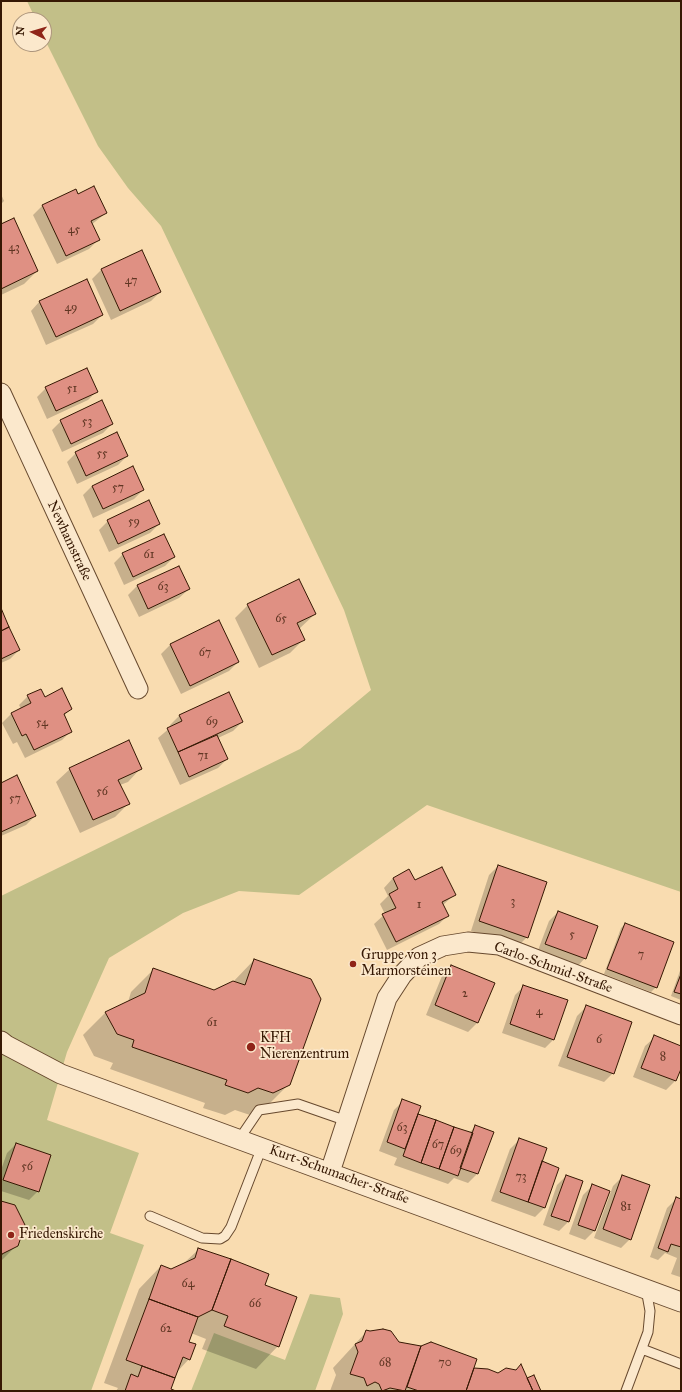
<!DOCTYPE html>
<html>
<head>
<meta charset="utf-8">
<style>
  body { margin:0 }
  #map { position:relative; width:682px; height:1392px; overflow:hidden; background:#f9dcb0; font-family:"IM FELL Great Primer",serif }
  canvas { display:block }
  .frame { position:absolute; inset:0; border:2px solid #361803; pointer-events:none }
  .north { position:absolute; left:12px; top:12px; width:40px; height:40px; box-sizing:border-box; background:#fbe8cc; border:1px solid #ac957c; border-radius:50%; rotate:275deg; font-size:11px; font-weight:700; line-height:16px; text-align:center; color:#361803 }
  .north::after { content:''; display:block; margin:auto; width:14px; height:18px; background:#8f2418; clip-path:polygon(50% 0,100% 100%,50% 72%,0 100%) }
</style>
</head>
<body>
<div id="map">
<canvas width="682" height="1392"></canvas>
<div class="frame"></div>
<div class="north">N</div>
</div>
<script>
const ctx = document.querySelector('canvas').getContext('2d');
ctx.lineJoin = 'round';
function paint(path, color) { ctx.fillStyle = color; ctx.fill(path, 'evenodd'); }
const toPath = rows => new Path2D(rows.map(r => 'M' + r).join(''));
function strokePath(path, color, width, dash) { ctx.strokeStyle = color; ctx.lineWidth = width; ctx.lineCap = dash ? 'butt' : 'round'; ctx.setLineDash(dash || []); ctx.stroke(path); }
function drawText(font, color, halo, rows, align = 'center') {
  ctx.font = font + ' "IM FELL Great Primer",serif'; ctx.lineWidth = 3.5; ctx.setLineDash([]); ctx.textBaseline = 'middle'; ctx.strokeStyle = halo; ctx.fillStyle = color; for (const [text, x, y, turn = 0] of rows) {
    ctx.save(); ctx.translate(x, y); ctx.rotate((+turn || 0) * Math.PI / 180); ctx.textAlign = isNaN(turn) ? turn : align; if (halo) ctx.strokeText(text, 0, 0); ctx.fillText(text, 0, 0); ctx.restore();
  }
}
paint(toPath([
  [27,1,681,1,681,892,427,805,299,895,239,891,183,913,109,958,67,1052,47,1120,139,1153,110,1233,144,1245,91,1391,1,1391,1,896,300,749,371,690,344,610,161,226,128,188,98,146,44,38,44,20,36,20],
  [310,1294,340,1298,343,1314,315,1391,191,1391,214,1333,285,1360]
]), '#c2bf88');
paint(toPath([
  [75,190,78,196,106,213,91,225,98,240,89,249,57,264,33,215,42,206],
  [1,194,4,201,1,204],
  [1,225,37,271,24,284,1,295],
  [141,252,160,292,151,301,111,320,92,279,101,270],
  [40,301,102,315,93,324,46,345,31,311],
  [46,388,97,391,88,400,47,419,37,397],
  [61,421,112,424,103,433,62,452,52,430],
  [76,453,127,456,118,465,77,484,67,462],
  [133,467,143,490,134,499,93,518,83,495,92,486],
  [108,521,159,524,150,533,109,552,99,530],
  [123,554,174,557,165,566,124,585,114,563],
  [137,586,189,589,179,598,139,617,128,595],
  [248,605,315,614,299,629,304,639,290,653,259,668,235,618],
  [1,611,19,650,10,659,1,663],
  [170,645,238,662,229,671,181,694,161,654],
  [229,693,242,722,233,731,218,738,227,759,218,768,180,785,158,738,171,727,170,725,179,716],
  [28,696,44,698,70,709,64,716,71,731,62,740,25,758,17,742,13,744,2,723,11,714,21,709,19,705],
  [141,768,128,782,120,785,129,803,115,817,80,833,56,782,70,769],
  [1,784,35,816,26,825,1,836],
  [498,866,527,937,518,946,471,931,489,875],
  [393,878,414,882,455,894,443,905,448,915,439,924,387,950,374,924,385,914,380,904,388,896,384,888],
  [558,912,585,958,576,968,537,953,549,921],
  [625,924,656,987,651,992,604,974,621,928],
  [254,960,289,1084,266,1107,250,1115,235,1110,225,1115,203,1108,205,1103,110,1069,113,1063,94,1056,83,1035,106,1012,128,1002,131,992,153,970,215,991,232,983],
  [451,966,478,1022,468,1032,426,1015,442,976],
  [681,968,681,1000,671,996],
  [524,986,554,1039,545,1048,502,1033,515,995],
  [586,1007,613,1073,604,1082,558,1066,577,1016],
  [655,1037,681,1047,681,1066,675,1081,666,1090,633,1077,645,1046],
  [403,1101,416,1114,469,1133,476,1126,492,1132,477,1174,468,1183,454,1178,448,1184,394,1165,397,1158,379,1151,394,1110],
  [520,1139,541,1162,558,1168,544,1208,535,1217,491,1201,510,1149],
  [16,1144,38,1191,29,1200,1,1191,1,1170,7,1153],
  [566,1176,568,1222,559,1231,543,1225,557,1185],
  [622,1177,630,1239,621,1248,594,1238,613,1186],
  [592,1186,608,1191,594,1231,585,1240,569,1234,583,1195],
  [676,1199,681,1200,681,1275,680,1277,671,1274,677,1258,665,1253,658,1260,650,1257,667,1208],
  [1,1202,17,1245,1,1261],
  [199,1249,263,1285,278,1346,256,1369,202,1349,206,1339,191,1333,188,1342,189,1359,177,1372,170,1390,173,1391,116,1391,118,1388,104,1383,139,1289,161,1266,171,1270,183,1264],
  [367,1331,407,1345,421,1347,473,1369,488,1370,498,1374,527,1379,540,1391,330,1391,336,1375,333,1368]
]), '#0003');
const building = toPath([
  [94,186,107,213,91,221,100,240,66,256,42,205,76,189,78,194,94,186],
  [14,218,38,271,1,289,1,224,14,218],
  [142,250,161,292,120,311,101,269,142,250],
  [87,279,103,315,56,337,39,301,87,279],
  [87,368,98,392,56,411,45,387,87,368],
  [102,400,113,424,71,444,60,420,102,400],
  [117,432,128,456,86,476,75,452,117,432],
  [133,466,144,490,103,509,92,486,133,466],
  [149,500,160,524,118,544,107,520,149,500],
  [164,534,175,557,133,577,122,553,164,534],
  [179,566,190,589,148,609,137,585,179,566],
  [299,579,316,614,297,623,305,640,272,655,247,604,299,579],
  [1,608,9,627,1,631,1,608],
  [219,620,239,662,190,686,170,644,219,620],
  [9,627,20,650,1,659,1,631,9,627],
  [62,688,72,709,64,714,72,732,34,750,26,734,22,736,11,713,31,703,27,695,41,689,45,697,62,688],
  [229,692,243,722,178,752,167,728,182,721,179,715,229,692],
  [217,735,228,759,189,777,178,752,217,735],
  [129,740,142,769,118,780,130,804,93,820,69,768,129,740],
  [17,775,36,816,1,832,1,783,17,775],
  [498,865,547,882,528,938,479,921,498,865],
  [442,867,456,895,442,902,449,916,396,942,382,914,396,908,389,894,398,889,393,878,409,869,415,880,442,867],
  [558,911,598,926,586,959,545,944,558,911],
  [625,923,674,942,657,988,607,969,625,923],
  [254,959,311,979,321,999,290,1085,273,1093,258,1088,248,1093,225,1085,227,1080,132,1047,134,1040,117,1034,105,1012,145,993,153,968,214,990,233,981,245,985,254,959],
  [451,965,495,983,478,1023,435,1005,451,965],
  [681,974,681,994,674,992,681,974],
  [523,985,568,1000,554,1040,510,1024,523,985],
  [586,1005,632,1022,614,1074,567,1057,586,1005],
  [654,1035,681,1046,681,1069,676,1081,641,1068,654,1035],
  [402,1099,421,1106,405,1149,387,1142,402,1099],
  [418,1114,436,1120,421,1163,403,1156,418,1114],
  [436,1120,454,1127,439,1169,421,1163,436,1120],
  [475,1125,494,1132,478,1174,460,1168,475,1125],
  [454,1127,473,1133,458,1176,439,1169,454,1127],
  [519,1138,547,1148,528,1202,500,1192,519,1138],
  [16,1143,51,1155,39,1192,3,1180,16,1143],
  [542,1161,559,1168,545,1208,528,1202,542,1161],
  [566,1175,583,1181,569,1222,551,1216,566,1175],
  [622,1175,650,1185,631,1240,603,1229,622,1175],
  [592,1184,610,1191,595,1231,578,1225,592,1184],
  [676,1197,681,1199,681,1247,671,1244,668,1252,658,1248,676,1197],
  [1,1201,15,1205,25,1225,18,1246,2,1254,1,1257,1,1201],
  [198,1248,231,1259,212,1310,198,1317,149,1299,161,1265,171,1269,195,1258,198,1248],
  [231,1259,269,1274,265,1285,297,1297,279,1347,224,1326,228,1316,212,1310,231,1259],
  [149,1299,198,1317,189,1342,196,1344,190,1360,183,1357,175,1378,126,1360,149,1299],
  [383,1329,391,1331,399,1342,421,1346,405,1391,390,1388,382,1391,379,1384,375,1382,367,1386,364,1378,350,1374,358,1352,355,1344,362,1341,366,1330,370,1331,383,1329],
  [431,1342,477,1359,466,1391,419,1391,407,1387,421,1346,431,1342],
  [521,1364,533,1391,466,1391,474,1368,488,1369,498,1373,506,1368,516,1370,521,1364],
  [142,1366,175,1378,171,1389,176,1391,125,1391,131,1374,138,1377,142,1366],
  [534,1375,541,1391,533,1391,527,1378,534,1375]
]);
paint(building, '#df9083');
strokePath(building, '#361803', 1);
const lane = toPath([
  [240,1138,259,1110,298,1104,347,1121],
  [150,1216,202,1238,220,1239,225,1236,231,1227,262,1147],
  [642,1349,681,1364],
  [626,1391,648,1332,650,1311,646,1289]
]);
const street = toPath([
  [1,393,138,689],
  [1,1041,6,1045,61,1074,681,1302],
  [330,1172,387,998,402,975,419,957,443,946,468,942,499,945,681,1015]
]);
strokePath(lane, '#67492e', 11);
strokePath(street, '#67492e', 21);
strokePath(lane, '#fbe8cc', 9);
strokePath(street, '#fbe8cc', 19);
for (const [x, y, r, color] of [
  [353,964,4,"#8f2418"],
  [251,1047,5,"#8f2418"],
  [11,1235,4,"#8f2418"]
]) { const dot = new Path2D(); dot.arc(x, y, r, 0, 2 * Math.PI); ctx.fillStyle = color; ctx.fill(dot); strokePath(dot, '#fbe8cc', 1.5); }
drawText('12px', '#603623', null, [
  ["45",74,230],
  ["43",14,248],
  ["47",131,281],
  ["49",71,308],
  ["51",72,389],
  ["53",87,422],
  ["55",102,454],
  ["57",118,488],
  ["59",134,522],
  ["61",149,555],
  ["63",163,587],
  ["65",281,619],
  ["67",205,653],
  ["69",212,722],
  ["54",42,723],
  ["71",203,756],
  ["56",102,792],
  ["57",15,799],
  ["3",513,902],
  ["1",419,905],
  ["5",572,935],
  ["7",641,955],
  ["2",465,994],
  ["4",539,1012],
  ["61",212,1023],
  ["6",599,1040],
  ["8",663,1057],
  ["63",402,1128],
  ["67",438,1145],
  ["69",456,1151],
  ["56",27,1167],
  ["73",521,1177],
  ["81",626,1207],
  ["64",188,1284],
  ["66",255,1304],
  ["62",166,1329],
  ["68",385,1363],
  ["70",445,1363]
]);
drawText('14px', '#361803', '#fbe8cc', [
  ["Newhamstraße",69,541,65],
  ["Carlo-Schmid-Straße",553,968,20],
  ["Kurt-Schumacher-Straße",339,1175,20]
]);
drawText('14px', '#361803', '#fbe8cc', [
  ["Gruppe von 3",361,956],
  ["Marmorsteinen",361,972],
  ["KFH",260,1039],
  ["Nierenzentrum",260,1055],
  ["Friedenskirche",19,1235]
], 'left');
</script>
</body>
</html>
